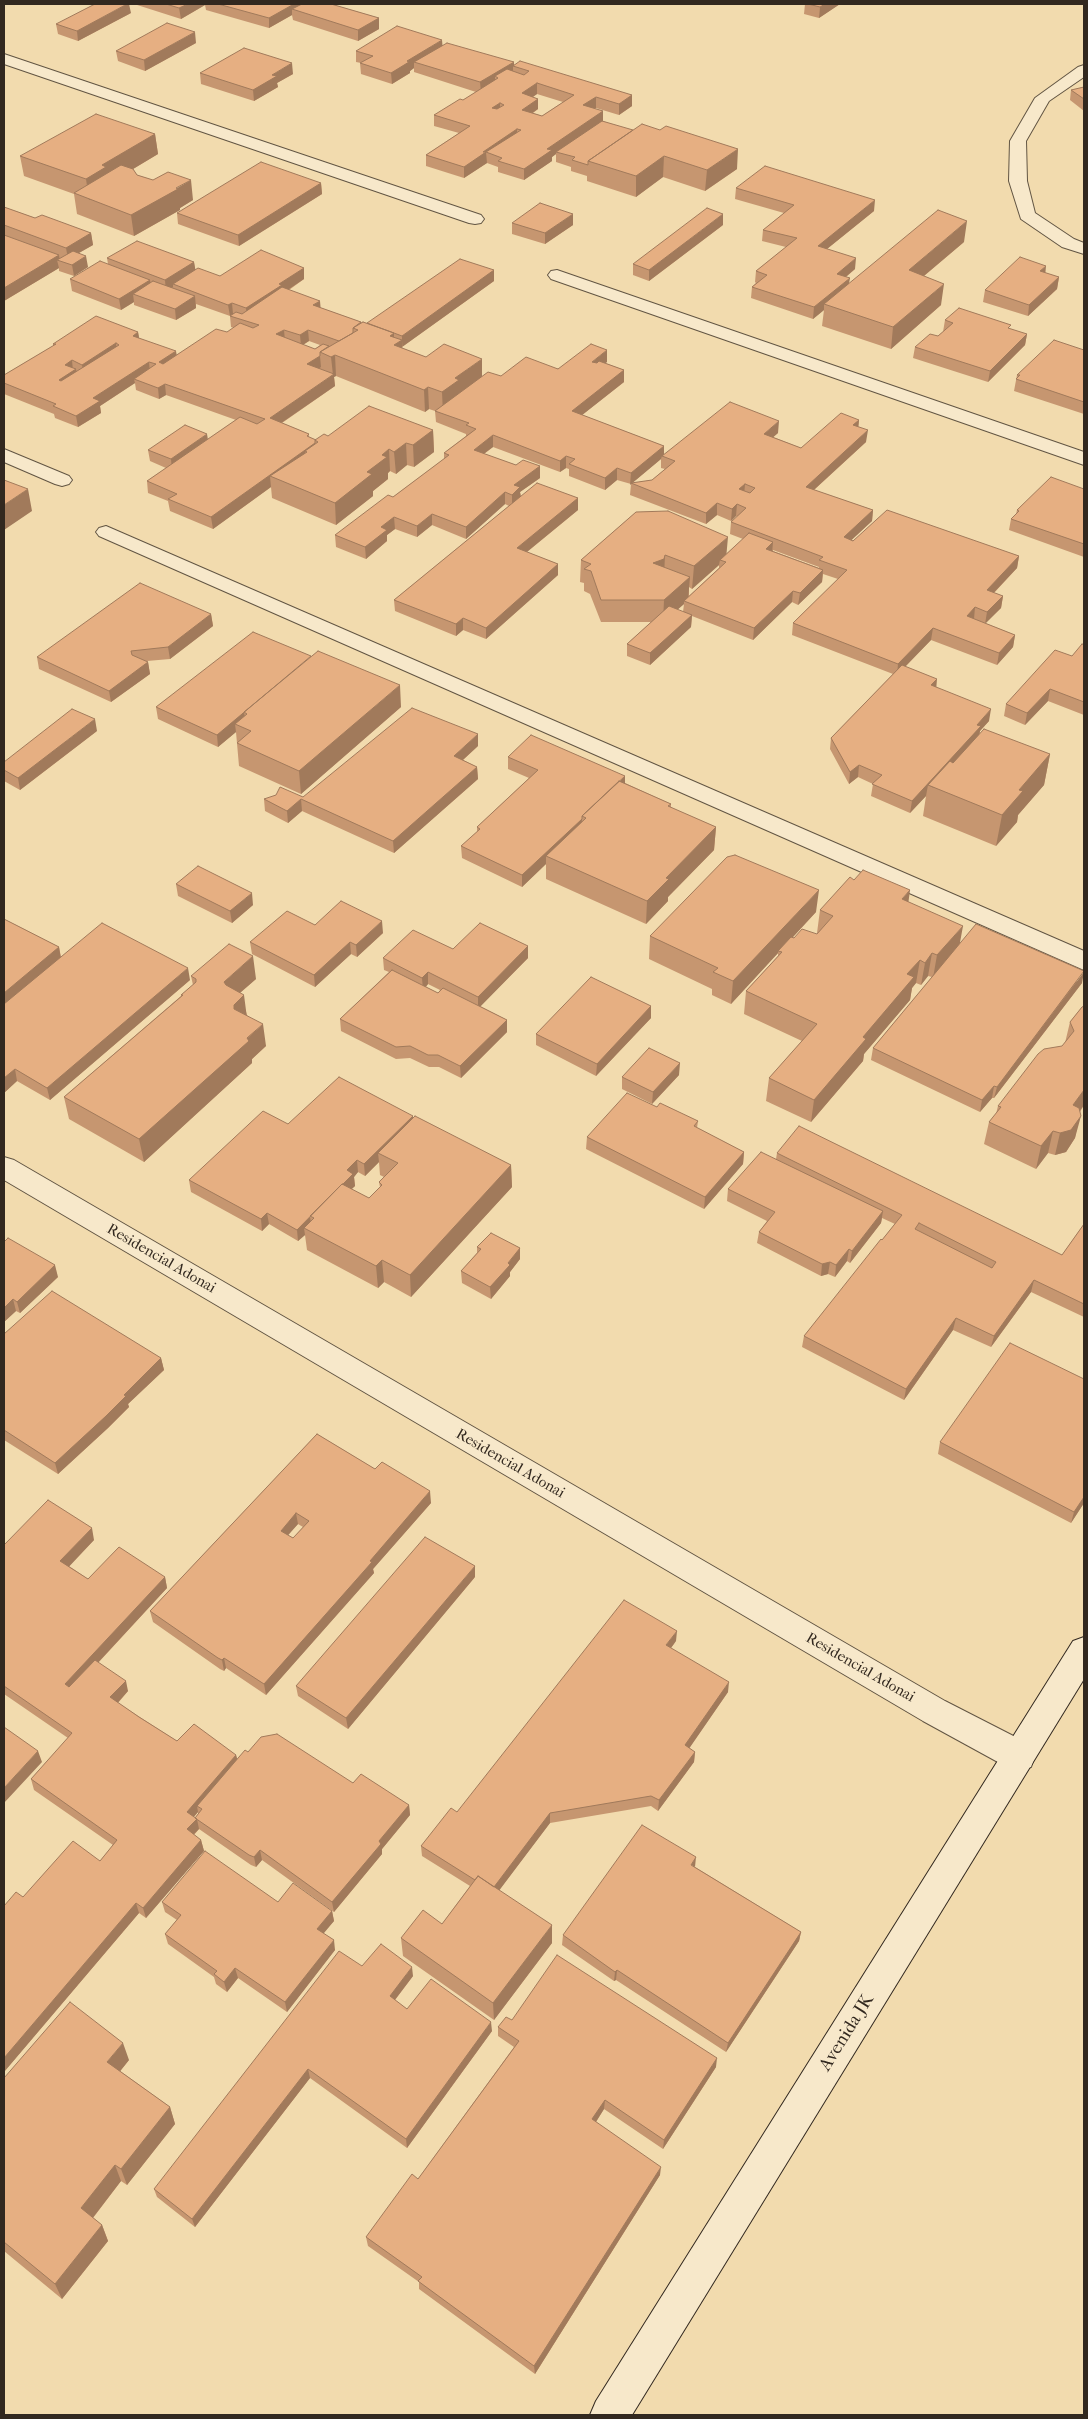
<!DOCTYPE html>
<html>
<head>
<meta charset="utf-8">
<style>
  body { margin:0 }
  #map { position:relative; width:1088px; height:2419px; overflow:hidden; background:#f2dbae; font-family:"IM FELL French Canon",serif }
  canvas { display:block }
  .frame { position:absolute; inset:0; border:5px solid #32281f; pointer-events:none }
</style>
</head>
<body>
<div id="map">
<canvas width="1088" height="2419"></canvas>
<div class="frame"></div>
</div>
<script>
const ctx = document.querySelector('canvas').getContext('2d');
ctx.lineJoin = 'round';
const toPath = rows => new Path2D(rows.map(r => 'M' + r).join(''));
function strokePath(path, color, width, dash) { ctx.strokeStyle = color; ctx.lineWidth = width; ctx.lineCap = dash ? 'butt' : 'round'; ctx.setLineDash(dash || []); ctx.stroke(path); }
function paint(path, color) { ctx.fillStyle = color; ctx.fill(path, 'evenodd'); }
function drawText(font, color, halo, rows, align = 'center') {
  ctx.font = font + ' "IM FELL French Canon",serif'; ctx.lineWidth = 5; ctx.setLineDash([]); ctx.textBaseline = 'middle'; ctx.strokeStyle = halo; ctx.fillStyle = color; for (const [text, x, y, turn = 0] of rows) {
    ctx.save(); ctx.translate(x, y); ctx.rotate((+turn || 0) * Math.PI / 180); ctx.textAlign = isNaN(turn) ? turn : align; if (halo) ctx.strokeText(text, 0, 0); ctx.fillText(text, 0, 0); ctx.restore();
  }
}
const lane = toPath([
  [1084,65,1084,77,1049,101,1026,141,1027,181,1035,213,1074,239,1084,243,1084,254,1062,247,1021,219,1009,181,1010,141,1035,98,1078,67,1084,65]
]);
const street = toPath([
  [4,54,481,215,484,219,481,223,475,224,469,223,4,64,4,54],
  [557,270,1084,452,1084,465,551,279,548,275,551,271,557,270],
  [4,449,69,476,72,480,69,484,62,486,55,484,4,462,4,449],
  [106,526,1084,951,1084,970,99,536,96,532,99,528,106,526],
  [4,1157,14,1160,945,1701,1031,1745,1035,1756,1031,1767,1019,1771,1007,1767,923,1721,4,1180,4,1157]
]);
const secondary = toPath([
  [1084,1637,1084,1679,632,2415,590,2415,596,2401,1073,1641,1084,1637]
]);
strokePath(lane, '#625543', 2);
strokePath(street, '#625543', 2);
strokePath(secondary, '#32281f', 2);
paint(lane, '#f7e8ca');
paint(street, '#f7e8ca');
paint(secondary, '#f7e8ca');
paint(toPath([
  [134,4,331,4,379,18,379,29,358,41,293,20,292,15,269,28,206,10,205,5,181,19],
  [805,4,840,4,819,18,804,14],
  [131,13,78,41,58,34,56,24],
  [196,43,145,71,118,61,116,51],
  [443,46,632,95,632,106,619,115,596,108,594,109,603,111,603,121,737,169,705,191,663,177,636,197,587,181,587,176,571,171,571,167,556,162,556,154,552,157,552,161,524,180,498,172,498,167,487,163,464,178,426,166,426,155,459,133,434,126,434,115,463,100,476,92,414,72,414,68,410,71,410,73,392,84,361,74,360,63,361,63,356,62,356,51],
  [537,94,563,102,542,116,533,113,538,109,538,99,533,97],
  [200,73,293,74,277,83,278,87,254,101,201,84],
  [1084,87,1084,111,1070,100,1071,90],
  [155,134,158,154,133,169,137,175,153,180,193,200,180,208,180,210,134,236,77,214,74,194,24,176,20,156],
  [321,183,322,194,239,246,178,224,177,213],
  [736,188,874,211,827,249,855,269,846,277,849,284,964,242,924,276,941,305,891,349,822,326,824,310,813,319,751,298,752,287,756,283,755,282,756,271,786,247,762,241,763,230,784,213,735,199],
  [4,207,35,218,91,233,93,245,79,253,88,267,74,276,59,271,59,268,4,301],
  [512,223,573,225,545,244,512,234],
  [723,225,649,281,633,275,633,264],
  [107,258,194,262,195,270,220,276,304,268,304,279,289,290,321,308,361,322,367,323,494,270,494,281,402,347,402,348,426,357,482,376,501,376,607,362,605,363,624,370,624,382,582,415,664,446,664,454,778,433,773,437,801,448,859,420,858,427,866,442,814,490,873,510,872,521,851,540,1019,556,1017,568,994,593,1003,596,1001,608,985,623,1015,635,1013,647,997,665,931,640,905,667,989,721,980,731,979,734,1050,754,1044,785,1018,815,1017,822,996,846,923,816,926,796,910,813,871,796,873,784,858,777,849,784,830,749,831,738,893,674,792,635,793,623,838,579,823,574,822,582,798,605,792,602,753,640,692,616,691,627,650,665,627,656,627,644,651,622,601,622,590,594,584,591,584,583,580,582,581,560,636,512,726,554,743,539,730,534,731,522,737,517,736,516,731,521,717,515,706,524,630,495,631,484,617,480,605,490,569,476,569,469,566,468,560,472,493,447,484,454,516,465,540,466,540,478,520,492,521,496,578,498,578,510,527,552,558,564,558,575,486,639,463,630,456,636,395,611,394,600,509,506,505,504,466,539,432,525,417,537,395,529,387,535,387,541,366,559,336,547,335,535,393,497,444,459,444,453,466,436,466,434,436,422,435,411,429,409,425,412,336,376,334,377,335,386,282,423,309,434,309,437,316,440,328,436,433,430,434,452,414,467,407,465,396,474,390,471,388,473,388,479,373,491,373,496,336,525,272,498,271,487,213,529,170,511,168,501,148,493,147,481,166,468,150,461,148,450,208,439,236,420,166,395,159,399,136,390,135,383,100,406,101,413,78,427,55,418,54,414,4,394,4,375,53,346,53,344,138,332,139,338,177,355,227,332,234,328,231,327,230,316,196,304,196,308,176,320,134,305,134,302,121,310,72,291,70,279,108,264],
  [309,341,320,345,315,349,303,345],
  [661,459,661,468,665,469,652,480,632,483],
  [773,550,819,567,819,568,773,551],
  [719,565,719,568,689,596,689,587,692,589],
  [684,604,683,612,677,610],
  [1045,273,1059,277,1057,289,1028,316,983,302,985,290],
  [945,320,1027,334,1025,345,988,382,913,358,915,347,938,336,943,332],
  [1084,350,1084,414,1014,391,1017,375],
  [1084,489,1084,557,1009,530,1011,519,1016,514,1017,510],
  [211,614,213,626,170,659,147,661,148,662,150,674,111,702,39,669,37,657],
  [1084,645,1084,715,1048,701,1025,725,1004,716,1006,704,1072,656],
  [156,707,401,707,301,794,239,766,236,732,218,747,158,719],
  [97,731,20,790,4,781,4,762],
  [478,746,463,760,477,767,478,779,394,853,302,811,288,823,265,811,264,799,303,797],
  [508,757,625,783,671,804,671,808,716,827,714,850,668,897,668,901,646,924,546,879,546,864,522,887,462,858,461,846,477,832,477,827,529,778,508,769],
  [176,884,253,905,232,923,178,896],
  [909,902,960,944,1082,983,994,1098,992,1098,980,1112,871,1060,873,1048,932,977,928,976,921,985,916,983,912,988,910,1000,864,1054,863,1061,811,1122,766,1101,769,1078,802,1041,744,1014,746,991,778,956,778,953,731,1004,712,995,712,989,649,959,650,936,816,912,793,937,794,938,817,934,818,933,817,933,820,910],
  [4,919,59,947,61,957,190,980,50,1100,17,1081,4,1093],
  [315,925,383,933,357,957,351,954,315,987,252,954,250,942],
  [453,949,528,958,480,1006,507,1020,507,1032,461,1078,439,1067,429,1067,410,1058,396,1059,341,1031,340,1019,389,972,384,970,383,958],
  [428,984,440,990,438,993,426,987],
  [191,976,256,979,240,993,247,1015,266,1046,252,1059,252,1063,144,1162,69,1119,64,1097,181,996,181,995,193,985],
  [651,1006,651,1018,596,1076,536,1045,536,1034],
  [1082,1007,1084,1105,1080,1112,1075,1138,1066,1152,1055,1155,1048,1153,1036,1169,984,1144,989,1122,996,1114,998,1106,1062,1046,1065,1043,1070,1022],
  [679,1075,652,1104,622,1089,622,1077],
  [657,1107,698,1121,697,1128,744,1152,743,1164,704,1209,586,1149,587,1137],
  [413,1118,511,1165,512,1187,411,1297,384,1282,378,1288,307,1250,305,1235,298,1241,269,1224,262,1231,191,1192,189,1180,288,1124],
  [379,1162,380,1175,384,1177,379,1182,380,1187,369,1198,351,1189,355,1186,354,1177,358,1172,365,1176],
  [777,1153,1062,1255,1084,1224,1084,1317,1031,1292,991,1347,953,1330,904,1400,802,1347,804,1336,895,1224,882,1218,881,1223,850,1263,847,1261,835,1277,828,1274,821,1276,757,1243,759,1232,767,1221,727,1201,728,1189,776,1159],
  [4,1242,58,1277,20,1313,16,1311,4,1322],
  [477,1247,520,1248,520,1259,510,1272,510,1276,491,1299,462,1283,461,1271,477,1253],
  [4,1334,161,1358,164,1370,128,1404,129,1407,108,1428,58,1474,4,1440],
  [1084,1379,1084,1503,1071,1523,938,1454,940,1442],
  [317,1434,431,1503,373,1569,374,1573,266,1695,226,1668,224,1671,220,1669,153,1622,150,1611],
  [298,1524,303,1527,293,1538,288,1535],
  [94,1540,69,1566,88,1579,165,1577,167,1588,98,1663,128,1691,118,1703,177,1741,236,1755,237,1759,248,1752,353,1783,409,1805,410,1815,382,1849,382,1854,334,1912,262,1860,256,1867,251,1865,199,1829,194,1835,201,1840,204,1851,146,1918,139,1913,4,2072,4,1906,100,1861,113,1845,34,1790,31,1779,68,1738,4,1694,4,1545],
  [198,1812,198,1814,195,1818,194,1817],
  [475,1577,348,1729,298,1696,296,1686],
  [676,1641,671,1648,728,1692,689,1748,695,1752,694,1762,658,1811,651,1806,550,1823,499,1890,552,1943,494,2020,403,1956,401,1938,442,1924,470,1886,422,1856,421,1846,457,1812],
  [695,1867,801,1932,799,1941,726,2052,616,1980,614,1981,562,1945,563,1935],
  [162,1902,278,1902,332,1911,334,1921,323,1933,335,1950,287,2012,238,1978,227,1992,216,1984,214,1977,168,1944,165,1934,177,1920,165,1912],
  [362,1966,413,1976,395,2000,407,2009,492,2031,407,2148,310,2078,195,2227,157,2197,154,2189],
  [512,2020,716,2067,663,2149,604,2109,596,2122,660,2175,535,2374,419,2289,419,2282,368,2246,366,2237,418,2179,514,2047,498,2036,498,2027],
  [129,2060,120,2071,170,2107,175,2124,127,2185,121,2181,93,2218,102,2225,108,2241,62,2299,4,2251,4,2078]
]), '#c69670');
paint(toPath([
  [127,4,129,4,131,13,78,41,77,31],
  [188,4,205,4,205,5,181,19,179,8],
  [294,4,311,4,292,9,292,15,269,28,269,18],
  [825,4,840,4,819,18,820,7],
  [379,18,379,29,358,41,358,30],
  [195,32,196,43,145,71,144,60],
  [442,40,443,51,414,62,414,68,410,71,410,73,392,84,391,73,407,61],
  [514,62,514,66,513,66,513,74,495,76,495,84,481,93,480,82],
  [292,63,293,74,277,83,278,87,254,101,253,90,272,75],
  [537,83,537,94,522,104,522,93],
  [632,95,632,106,619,115,619,104],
  [596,97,596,108,583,116,583,105],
  [538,99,538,109,522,120,522,110],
  [500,103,500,114,492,108],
  [603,111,603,122,556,152,556,154,552,157,552,161,524,180,524,169,547,149],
  [517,129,517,140,486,152,487,163,464,178,464,167,483,152],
  [155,134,158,154,108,184,109,188,89,200,86,179,102,165],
  [738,149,737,169,705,191,707,170],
  [664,156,663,177,636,197,636,176],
  [191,180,193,200,180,208,180,210,134,236,131,215],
  [321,183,322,194,239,246,238,235],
  [875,200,874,211,817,257,818,246],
  [573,214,573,225,545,244,545,233],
  [723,214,723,225,649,281,649,270],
  [967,221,964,242,906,291,909,270],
  [91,233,93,245,68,259,66,248],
  [59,255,60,261,57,260,59,268,4,301,4,288],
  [86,256,88,267,74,276,72,265],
  [856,258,855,269,836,285,837,274],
  [194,262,196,273,173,284,173,287,166,292,165,280],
  [1046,266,1045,277,1040,271],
  [304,268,304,279,283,293,247,320,246,308,279,284],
  [494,270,494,281,402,347,402,336],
  [1059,277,1057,289,1028,316,1029,305],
  [850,278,848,289,824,304,824,310,813,319,814,307],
  [150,280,152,291,133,294,134,302,121,310,119,299],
  [944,284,941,305,891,349,893,327],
  [195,296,196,308,176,320,175,309],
  [320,301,321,312,313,305],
  [232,303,233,314,230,316,228,305],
  [284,330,285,341,276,334],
  [308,330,309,341,301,346,300,335],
  [138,332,140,343,133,336],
  [394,333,394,345,402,340,403,362,395,367,390,336],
  [1027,334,1025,345,988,382,990,371],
  [116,343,117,355,84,376,82,365],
  [607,350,607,362,592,373,592,362],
  [176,351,178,363,160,374,159,362],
  [335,355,336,376,334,377,335,386,271,430,270,418,333,375,331,357],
  [320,356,321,367,308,376,307,364],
  [482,359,482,380,460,401,443,414,442,392,455,378],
  [72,360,73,371,76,369,78,380,61,392,59,380,65,365],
  [149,362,150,373,134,379,135,383,100,406,101,413,78,427,76,416,93,398],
  [624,370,624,382,572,423,572,411],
  [165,384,166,395,159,399,158,388],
  [428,387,429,409,425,412,424,390],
  [859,420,858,431,853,425],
  [779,421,778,433,763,446,764,434],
  [433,430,434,452,414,467,413,445],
  [868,430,866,442,805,498,806,487],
  [207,434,209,446,172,471,171,459],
  [493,435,493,447,474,461,474,450],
  [315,443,316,455,305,451,306,462,270,476,271,487,213,529,211,517],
  [406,443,407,465,396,474,394,452],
  [664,446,664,457,662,456,661,459,630,485,631,473],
  [389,449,390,471,388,473,388,479,373,491,373,496,336,525,335,503,367,472,382,455],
  [566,456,566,468,560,472,560,461],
  [540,466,540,478,520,492,521,499,512,507,512,495,514,485],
  [617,468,617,480,605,490,605,478],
  [745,484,744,496,739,489],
  [28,489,32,511,4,530,4,505],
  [505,492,505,504,466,539,466,527],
  [578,498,578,510,517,560,517,548],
  [717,503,717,515,706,524,706,513],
  [737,504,736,516,731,521,732,509],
  [873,510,872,521,842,549,844,537],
  [432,514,432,525,417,537,417,526],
  [394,517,395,529,387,535,387,541,366,559,365,547,381,527],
  [728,537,726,559,720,560,719,565,692,589,694,566],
  [773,542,772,554,766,549],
  [665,555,664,577,653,563],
  [1019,556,1017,568,985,602,987,590],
  [558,564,558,575,486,639,486,628],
  [823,570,822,582,798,605,800,593],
  [690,577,688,600,684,601,684,604,663,622,664,600],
  [793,591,792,602,753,640,754,628],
  [1003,596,1001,608,985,624,987,612],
  [975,607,974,619,967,616],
  [211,614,213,626,170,659,168,647],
  [692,615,691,627,650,665,650,653],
  [463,618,463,630,456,636,456,624],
  [933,628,931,640,897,675,898,664],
  [1015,635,1013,647,997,665,999,653],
  [148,662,150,674,111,702,109,691],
  [937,679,936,691,931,685],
  [400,685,401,707,301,794,299,771],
  [1050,689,1048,701,1025,725,1027,713],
  [991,709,989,721,980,731,979,738,934,788,928,785,926,796,910,813,912,801,977,725],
  [244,712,246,724,235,724,236,732,218,747,217,735],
  [95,719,97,731,20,790,18,778],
  [478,734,478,746,454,768,454,756],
  [1050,754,1044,785,1018,815,1017,822,996,846,1002,815,1019,790],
  [859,765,858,777,849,784,850,772],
  [477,767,478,779,394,853,393,841],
  [625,776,625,788,586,818,584,817],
  [301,799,302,811,288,823,287,811],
  [582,819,581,831,546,856,546,864,522,887,522,875],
  [716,827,714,850,668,897,668,901,646,924,647,901,666,878],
  [819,890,816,912,780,951,778,951,778,953,731,1004,733,981],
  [910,890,907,913,902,899],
  [252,893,253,905,232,923,230,911],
  [382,921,383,933,357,957,356,945],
  [963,926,959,948,933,978,937,955],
  [350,942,351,954,315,987,314,975],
  [528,946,528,958,478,1009,478,997],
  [59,947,61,959,4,1008,4,993],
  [932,953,928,976,921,985,925,963],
  [253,956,256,979,227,1004,224,982],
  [920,960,916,983,912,988,910,1000,864,1054,863,1061,811,1122,814,1100,863,1037,907,974],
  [188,968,190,980,50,1100,47,1088],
  [428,972,428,984,423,990,422,978],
  [1084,972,1082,983,994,1098,997,1087],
  [244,995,247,1018,234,1009,234,1005],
  [651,1006,651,1018,596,1076,597,1064],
  [507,1020,507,1032,461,1078,460,1066],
  [263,1024,266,1046,252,1059,252,1063,144,1162,139,1139],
  [680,1063,679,1075,652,1104,653,1092],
  [15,1069,17,1081,4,1093,4,1078],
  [994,1086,992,1098,980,1112,982,1100],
  [1084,1090,1084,1105,1068,1128,1073,1105],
  [413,1116,413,1128,378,1153,379,1162,365,1176,364,1164],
  [1081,1116,1075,1138,1066,1152,1055,1155,1060,1133],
  [1053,1131,1048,1153,1036,1169,1041,1146],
  [744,1152,743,1164,704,1209,705,1197],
  [357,1160,358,1172,354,1177,355,1186,315,1225,347,1170],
  [511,1165,512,1187,411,1297,410,1275],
  [883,1211,881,1223,850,1263,852,1251],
  [267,1213,269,1224,262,1231,261,1219],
  [310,1217,312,1228,304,1228,305,1235,298,1241,297,1230],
  [520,1248,520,1259,510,1272,510,1276,491,1299,490,1287],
  [849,1249,847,1261,835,1277,836,1265],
  [382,1260,384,1282,378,1288,376,1266],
  [830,1262,828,1274,821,1276,822,1264],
  [55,1265,58,1277,20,1313,17,1302],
  [1034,1280,1031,1292,991,1347,994,1336],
  [13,1299,16,1311,4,1322,4,1308],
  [956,1318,953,1330,904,1400,906,1389],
  [161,1358,164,1370,128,1404,129,1407,108,1428,58,1474,55,1463],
  [430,1491,431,1503,373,1569,374,1573,266,1695,264,1684],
  [1084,1497,1084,1503,1071,1523,1074,1512],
  [296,1513,298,1524,282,1542,281,1531],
  [92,1528,94,1540,64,1572,60,1561],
  [475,1566,475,1577,348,1729,346,1718],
  [165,1577,167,1588,68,1695,65,1684],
  [677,1631,676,1641,665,1656,666,1645],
  [224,1658,226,1668,224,1671,222,1660],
  [126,1681,128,1691,113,1708,110,1697],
  [729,1682,728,1692,684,1756,685,1745],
  [38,1751,42,1762,4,1803,4,1788],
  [695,1752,694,1762,658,1811,659,1800],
  [236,1755,239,1765,197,1806,198,1812,189,1822,187,1812],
  [409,1805,410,1815,382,1849,382,1854,334,1912,332,1902,379,1841],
  [550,1813,550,1823,492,1900,491,1891],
  [197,1819,199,1829,189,1839,187,1829],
  [201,1840,204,1851,146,1918,143,1908],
  [260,1850,262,1860,256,1867,254,1857],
  [696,1857,695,1867,691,1865],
  [136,1903,139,1913,4,2072,4,2058],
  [332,1911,334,1921,319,1939,317,1929],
  [552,1925,552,1943,494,2020,493,2003],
  [801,1932,799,1941,726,2052,728,2043],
  [334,1940,335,1950,287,2012,285,2002],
  [412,1967,413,1976,391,2005,390,1996],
  [235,1968,238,1978,227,1992,224,1982],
  [617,1970,616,1980,614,1981,615,1972],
  [491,2022,492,2031,407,2148,406,2139],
  [123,2043,129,2060,114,2079,107,2062],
  [717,2058,716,2067,663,2149,664,2140],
  [308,2069,310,2078,195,2227,192,2219],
  [605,2100,604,2109,592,2128,592,2119],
  [170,2107,175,2124,127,2185,121,2169],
  [115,2165,121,2181,88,2224,81,2208],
  [661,2167,660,2175,535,2374,534,2366],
  [102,2225,108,2241,62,2299,55,2284]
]), '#a17a5b');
const building = toPath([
  [95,4,127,4,77,31,56,24,95,4],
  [166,4,188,4,179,8,166,4],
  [218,4,294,4,269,18,218,4],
  [302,4,331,4,379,18,358,30,292,9,302,4],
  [808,4,825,4,820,7,808,4],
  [167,23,195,32,144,60,116,51,167,23],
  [397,26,442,40,407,61,409,62,391,73,360,63,373,56,356,51,397,26],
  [447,43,514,62,480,82,414,62,447,43],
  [244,48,292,63,272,75,277,76,253,90,200,73,244,48],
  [520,61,632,95,619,104,596,97,583,105,603,111,547,149,552,150,524,169,498,161,502,158,486,152,464,167,426,155,470,126,434,115,460,99,463,100,498,78,495,76,507,69,524,75,529,71,513,66,520,61],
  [537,83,574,95,542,116,522,110,538,99,522,93,537,83],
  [500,103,504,105,497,109,492,108,500,103],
  [517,129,521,130,486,152,483,152,517,129],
  [1084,87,1084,99,1071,90,1084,87],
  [96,114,155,134,102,165,106,167,86,179,20,156,96,114],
  [602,121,633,130,588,161,588,165,572,160,575,157,556,152,602,121],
  [642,124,660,130,666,126,738,149,707,170,664,156,636,176,588,161,642,124],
  [261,162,321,183,238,235,177,213,261,162],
  [121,165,133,169,137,175,153,180,168,172,191,180,176,188,178,189,131,215,74,193,121,165],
  [765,166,875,200,818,246,856,258,837,274,850,278,814,307,752,287,767,275,756,271,797,238,763,230,794,205,736,188,765,166],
  [540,203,573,214,545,233,512,223,540,203],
  [4,207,35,218,42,215,91,233,66,248,4,225,4,207],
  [707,208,723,214,649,270,633,264,707,208],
  [938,210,967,221,909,270,944,284,893,327,824,304,938,210],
  [4,235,59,255,4,288,4,235],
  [137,241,194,262,165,280,107,258,137,241],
  [261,250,304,268,279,284,282,285,246,308,232,303,228,305,173,284,198,268,220,276,261,250],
  [73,251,86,256,72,265,57,260,73,251],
  [1020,257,1046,266,1040,271,1059,277,1029,305,985,290,1020,257],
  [460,259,494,270,402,336,367,323,460,259],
  [100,261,150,280,119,299,70,279,100,261],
  [153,281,195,296,175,309,133,294,153,281],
  [282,287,320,301,313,305,361,322,353,328,353,333,339,341,308,330,300,335,284,330,276,334,315,349,323,344,329,346,320,352,320,356,307,364,334,374,270,418,309,434,307,436,316,440,315,440,315,443,211,517,168,499,177,494,147,481,240,417,257,424,265,419,165,384,158,388,134,379,156,364,149,362,93,398,100,401,76,416,53,406,56,404,4,383,4,375,56,344,53,344,96,316,138,332,133,336,176,351,159,362,163,364,216,329,227,332,240,323,253,328,259,325,230,316,236,312,242,314,282,287],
  [116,343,119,345,61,381,59,380,76,369,65,365,72,360,82,365,116,343],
  [959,308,1011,325,1008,328,1027,334,990,371,915,347,930,334,938,336,953,323,945,320,959,308],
  [363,322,394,333,390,336,402,340,394,345,426,357,444,344,482,359,455,378,459,380,442,392,428,387,424,390,335,355,331,357,320,352,358,330,353,328,363,322],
  [1054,340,1084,350,1084,402,1016,379,1020,375,1017,375,1054,340],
  [591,344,607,350,592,362,597,363,599,361,624,370,572,411,664,446,631,473,617,468,605,478,569,464,575,459,566,456,560,461,493,435,474,450,516,465,523,460,540,466,514,485,520,487,512,495,505,492,466,527,432,514,417,526,394,517,381,527,387,530,365,547,335,535,388,495,393,497,449,455,444,453,476,429,466,425,469,423,435,411,488,372,501,376,526,357,558,369,591,344],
  [730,402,779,421,764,434,801,448,841,413,859,420,853,425,868,430,806,487,873,510,844,537,853,541,887,510,1019,556,987,590,1003,596,987,612,975,607,967,616,1015,635,999,653,933,628,898,664,793,623,847,570,819,560,823,557,731,522,746,508,737,504,732,509,717,503,706,513,631,483,652,480,675,461,662,456,730,402],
  [745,484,755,488,750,493,739,489,745,484],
  [369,406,433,430,413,445,406,443,394,452,389,449,382,455,387,457,367,472,372,474,335,503,270,476,307,452,305,451,318,442,315,440,324,434,328,436,369,406],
  [185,425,207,434,171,459,148,450,185,425],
  [1051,477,1084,489,1084,544,1011,519,1019,511,1017,510,1051,477],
  [4,480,28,489,4,505,4,480],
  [537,483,578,498,517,548,558,564,486,628,463,618,456,624,394,600,537,483],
  [668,511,728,537,694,566,665,555,664,559,653,563,690,577,664,600,601,600,591,571,584,569,591,564,581,560,636,512,668,511],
  [749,533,773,542,766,549,823,570,800,593,793,591,754,628,684,601,726,562,720,560,749,533],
  [140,583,211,614,168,647,131,651,132,655,148,662,109,691,37,657,140,583],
  [669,606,692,615,650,653,627,644,669,606],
  [253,632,311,656,217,735,156,707,253,632],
  [1082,644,1084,645,1084,702,1050,689,1027,713,1006,704,1055,650,1072,656,1082,644],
  [318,651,400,685,299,771,237,743,251,731,235,724,247,714,244,712,318,651],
  [902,665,937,679,931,685,991,709,977,725,981,726,912,801,872,784,882,775,859,765,850,772,831,738,902,665],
  [412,708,478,734,454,756,477,767,393,841,301,799,287,811,264,799,276,795,280,787,303,797,412,708],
  [72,709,95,719,18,778,4,770,4,762,72,709],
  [984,729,1050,754,1019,790,1023,791,1002,815,928,785,950,761,953,763,984,729],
  [531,735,625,776,582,816,582,819,522,875,461,846,480,829,477,827,538,770,508,757,531,735],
  [619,781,671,804,668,806,716,827,666,878,669,879,647,901,546,856,586,818,582,816,619,781],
  [735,855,819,890,733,981,713,972,718,968,650,936,727,857,735,855],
  [198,866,252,893,230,911,176,884,198,866],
  [863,870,910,890,902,899,963,926,937,955,932,953,925,963,920,960,907,974,914,977,863,1037,866,1039,814,1100,769,1078,817,1024,746,991,782,952,778,951,791,937,794,938,802,929,817,934,833,916,820,910,850,877,854,880,863,870],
  [341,901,382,921,356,945,350,942,314,975,250,942,287,911,315,925,341,901],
  [4,919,59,947,4,993,4,919],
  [102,923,188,968,47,1088,15,1069,4,1078,4,1004,102,923],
  [480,923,528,946,478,997,428,972,422,978,383,958,413,930,453,949,480,923],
  [976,924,1084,971,997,1087,994,1086,982,1100,873,1048,976,924],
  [229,944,253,956,224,982,226,985,244,995,234,1005,234,1009,263,1024,247,1038,249,1041,139,1139,64,1097,183,995,181,995,196,982,196,979,191,976,229,944],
  [392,970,438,993,443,988,507,1020,460,1066,438,1055,428,1055,410,1046,396,1047,340,1019,392,970],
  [591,977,651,1006,597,1064,536,1034,591,977],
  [1084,1006,1084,1090,1073,1105,1079,1108,1081,1116,1071,1130,1060,1133,1053,1131,1041,1146,989,1122,1001,1107,998,1106,1038,1054,1044,1049,1062,1046,1074,1031,1070,1022,1082,1007,1084,1006],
  [649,1048,680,1063,653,1092,622,1077,649,1048],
  [339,1077,413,1116,364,1164,357,1160,347,1170,353,1174,343,1184,342,1184,297,1230,267,1213,261,1219,189,1180,263,1111,288,1124,339,1077],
  [627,1093,657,1107,660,1103,698,1121,694,1126,744,1152,705,1197,587,1137,627,1093],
  [415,1116,511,1165,410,1275,382,1260,376,1266,304,1228,314,1218,310,1216,342,1184,369,1198,382,1185,379,1182,398,1163,378,1153,415,1116],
  [799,1126,1062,1255,1084,1224,1084,1304,1034,1280,994,1336,956,1318,906,1389,804,1336,881,1239,882,1240,902,1215,777,1153,799,1126],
  [919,1223,996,1262,992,1268,915,1229,919,1223],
  [761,1152,883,1211,852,1251,849,1249,836,1265,830,1262,822,1264,759,1232,775,1212,728,1189,761,1152],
  [491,1233,520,1248,508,1263,510,1265,490,1287,461,1271,481,1249,477,1247,491,1233],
  [8,1238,55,1265,17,1302,13,1299,4,1308,4,1242,8,1238],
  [52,1291,161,1358,124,1395,126,1396,106,1416,55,1463,4,1430,4,1334,52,1291],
  [1010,1343,1084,1379,1084,1497,1074,1512,940,1442,1010,1343],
  [317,1434,375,1469,382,1462,430,1491,370,1561,372,1562,264,1684,224,1658,222,1660,218,1658,150,1611,317,1434],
  [296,1513,309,1521,293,1538,281,1531,296,1513],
  [48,1500,92,1528,60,1561,88,1579,119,1547,165,1577,65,1684,69,1687,95,1660,126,1681,110,1697,139,1717,177,1741,194,1724,236,1755,187,1812,197,1819,187,1829,201,1840,143,1908,136,1903,4,2058,4,1906,16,1892,23,1897,73,1841,100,1861,117,1840,31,1779,72,1733,4,1686,4,1545,48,1500],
  [425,1537,475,1566,346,1718,296,1686,425,1537],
  [624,1600,677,1631,666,1645,729,1682,685,1745,695,1752,659,1800,651,1796,550,1813,494,1887,478,1876,475,1880,421,1846,451,1808,457,1812,624,1600],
  [4,1727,38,1751,4,1788,4,1727],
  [277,1734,353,1783,361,1774,409,1805,379,1841,381,1844,332,1902,260,1850,254,1857,249,1855,195,1818,202,1809,197,1806,245,1750,248,1752,261,1737,277,1734],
  [642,1825,696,1857,691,1865,801,1932,728,2043,617,1970,615,1972,563,1935,642,1825],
  [205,1851,278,1902,293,1883,332,1911,317,1929,334,1940,285,2002,235,1968,224,1982,214,1974,217,1971,165,1934,181,1915,162,1902,205,1851],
  [478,1876,552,1925,493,2003,401,1938,423,1910,442,1924,478,1876],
  [381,1944,412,1967,390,1996,407,2009,431,1979,491,2022,406,2139,308,2069,192,2219,154,2189,339,1951,362,1966,381,1944],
  [557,1955,717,2058,664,2140,605,2100,592,2119,661,2167,534,2366,418,2281,422,2277,366,2237,412,2174,418,2179,519,2041,498,2027,506,2017,512,2020,557,1955],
  [70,2002,123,2043,107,2062,170,2107,121,2169,115,2165,81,2208,102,2225,55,2284,4,2242,4,2078,70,2002]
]);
paint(building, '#e6af82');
strokePath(building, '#a17a5b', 1);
drawText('15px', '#32281f', '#f7e8ca', [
  ["Residencial Adonai",161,1259,30],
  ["Residencial Adonai",510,1464,30],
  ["Residencial Adonai",860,1668,30]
]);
drawText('18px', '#32281f', '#f7e8ca', [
  ["Avenida JK",847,2033,-58]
]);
</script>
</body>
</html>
